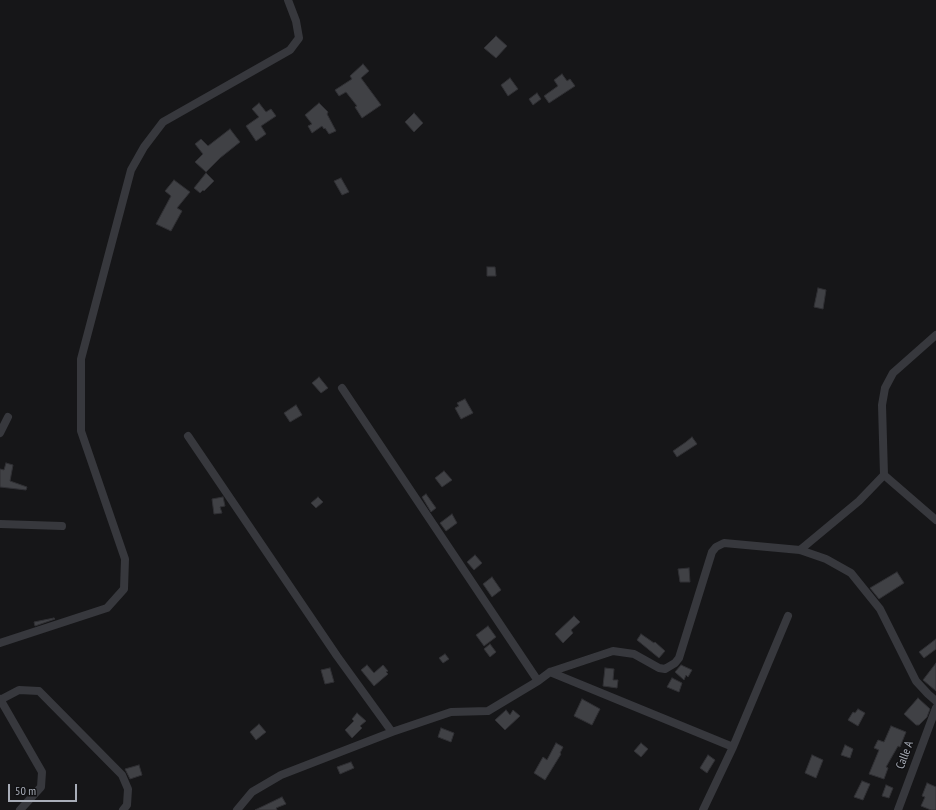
<!DOCTYPE html>
<html>
<head>
<meta charset="utf-8">
<style>
  body { margin:0 }
  #map { position:relative; width:936px; height:810px; overflow:hidden; background:#161618; font-family:"PT Sans Narrow",sans-serif }
  canvas { display:block }
  .scale { position:absolute; left:8px; top:784px; width:69px; height:18px; box-sizing:border-box; border:2px solid #a8adb8; border-top:0; padding-left:5px; font-size:12px; line-height:14px; white-space:nowrap; color:#a8adb8; -webkit-text-stroke:3px #111113; paint-order:stroke }
</style>
</head>
<body>
<div id="map">
<canvas width="936" height="810"></canvas>
<div class="scale">50 m</div>
</div>
<script>
const ctx = document.querySelector('canvas').getContext('2d');
ctx.lineJoin = 'round';
function paint(path, color) { ctx.fillStyle = color; ctx.fill(path, 'evenodd'); }
const toPath = rows => new Path2D(rows.map(r => 'M' + r).join(''));
function strokePath(path, color, width, dash) { ctx.strokeStyle = color; ctx.lineWidth = width; ctx.lineCap = dash ? 'butt' : 'round'; ctx.setLineDash(dash || []); ctx.stroke(path); }
function drawText(font, color, halo, rows, align = 'center') {
  ctx.font = font + ' "PT Sans Narrow",sans-serif'; ctx.lineWidth = 3; ctx.setLineDash([]); ctx.textBaseline = 'middle'; ctx.strokeStyle = halo; ctx.fillStyle = color; for (const [text, x, y, turn = 0] of rows) {
    ctx.save(); ctx.translate(x, y); ctx.rotate((+turn || 0) * Math.PI / 180); ctx.textAlign = isNaN(turn) ? turn : align; if (halo) ctx.strokeText(text, 0, 0); ctx.fillText(text, 0, 0); ctx.restore();
  }
}
const building = toPath([
  [496,36,507,46,496,58,484,48,496,36],
  [363,64,369,71,361,78,381,105,362,118,355,107,357,106,346,92,339,96,335,90,352,79,350,76,363,64],
  [562,74,567,81,570,79,575,86,549,103,544,96,558,86,554,80,562,74],
  [510,78,518,89,508,96,501,85,510,78],
  [537,93,541,99,533,105,529,99,537,93],
  [259,103,266,112,271,109,276,116,261,126,266,134,256,141,246,126,259,117,252,109,259,103],
  [319,103,328,112,327,114,336,131,329,134,325,128,324,129,322,126,312,133,308,126,312,124,305,115,319,103],
  [414,113,423,123,414,132,405,122,414,113],
  [230,129,240,142,220,158,206,172,195,162,203,154,195,144,201,139,208,146,230,129],
  [206,173,214,181,204,191,203,190,200,193,194,188,206,173],
  [341,178,349,192,342,195,334,181,341,178],
  [174,180,190,192,177,208,182,211,171,231,156,224,171,196,165,191,174,180],
  [487,267,495,267,496,276,487,276,487,267],
  [818,288,826,290,823,309,814,307,818,288],
  [319,377,328,388,321,393,312,383,319,377],
  [465,399,473,413,461,419,455,408,459,406,457,403,465,399],
  [296,405,302,415,290,422,284,413,296,405],
  [692,437,697,444,677,457,673,451,686,442,692,437],
  [6,463,13,465,10,481,27,487,26,490,0,487,0,469,4,470,6,463],
  [444,471,452,480,442,487,435,478,444,471],
  [426,494,436,508,431,512,422,497,426,494],
  [223,497,225,506,220,507,222,513,214,514,212,499,223,497],
  [318,497,323,502,316,508,311,503,318,497],
  [452,514,457,523,446,531,440,523,452,514],
  [475,555,482,563,474,570,467,562,475,555],
  [689,568,690,582,680,582,678,569,689,568],
  [897,572,904,583,879,599,870,588,897,572],
  [492,577,501,590,492,597,483,584,492,577],
  [574,616,580,622,571,630,573,633,563,643,555,634,574,616],
  [54,618,55,619,35,626,34,622,54,618],
  [488,626,496,637,484,646,476,635,488,626],
  [641,634,654,643,655,642,665,651,659,658,637,640,641,634],
  [936,639,936,649,924,658,919,652,936,639],
  [490,644,496,652,490,657,484,649,490,644],
  [445,654,449,659,443,663,439,658,445,654],
  [936,663,936,691,923,680,936,663],
  [367,665,374,673,383,665,388,671,386,672,388,674,374,686,361,670,367,665],
  [681,665,692,670,688,677,686,675,684,680,675,672,681,665],
  [330,668,334,682,325,684,321,670,330,668],
  [605,668,614,669,613,680,618,680,617,688,603,686,605,668],
  [672,678,682,683,679,692,667,687,672,678],
  [918,698,930,709,927,717,919,725,916,725,904,714,918,698],
  [582,699,600,709,592,725,574,716,582,699],
  [858,709,865,713,858,726,848,720,853,712,855,713,858,709],
  [506,710,510,715,513,710,520,716,505,730,495,720,506,710],
  [357,713,366,721,360,726,362,728,352,738,345,730,354,721,352,719,357,713],
  [259,724,266,732,256,740,250,732,259,724],
  [891,726,906,732,900,747,898,746,886,767,888,768,884,779,869,774,879,750,874,748,878,740,884,742,891,726],
  [441,728,454,733,451,742,438,737,441,728],
  [556,743,563,747,560,753,561,754,545,780,534,773,543,757,547,760,556,743],
  [641,743,648,749,641,757,634,751,641,743],
  [845,745,853,749,850,758,841,755,845,745],
  [708,755,715,760,707,773,700,768,708,755],
  [812,755,823,760,816,778,805,773,812,755],
  [351,762,354,768,340,774,337,767,351,762],
  [139,765,142,775,130,779,125,769,139,765],
  [862,781,870,784,863,800,854,797,862,781],
  [927,783,936,787,936,810,931,810,921,806,925,797,922,796,927,783],
  [886,785,893,788,889,798,882,796,886,785],
  [282,797,286,804,276,808,277,810,255,810,282,797]
]);
paint(building, '#404145');
strokePath(building, '#303034', 1);
strokePath(toPath([
  [342,388,538,681],
  [0,433,8,417],
  [188,436,337,656,392,732],
  [884,475,936,520],
  [0,524,62,526],
  [800,550,859,501,884,475,882,405,885,388,893,373,936,335],
  [0,643,107,608,124,589,125,559,81,431,81,359,131,170,144,147,163,122,290,50,299,38,296,21,288,0],
  [550,672,733,747],
  [0,699,42,772,41,787,20,810],
  [0,700,19,690,39,691,122,775,128,789,127,805,123,810],
  [237,810,252,792,281,775,392,732,451,712,488,711,538,681,550,672,613,651,634,654,659,668,665,669,675,663,679,658,712,552,716,547,724,543,800,550,826,559,851,573,880,609,916,681,928,694,936,701],
  [703,810,733,747,788,616],
  [898,810,936,708]
]), '#37383d', 8);
drawText('12px', '#a8adb8', '#111113', [
  ["Calle A",905,755,-70]
]);
</script>
</body>
</html>
